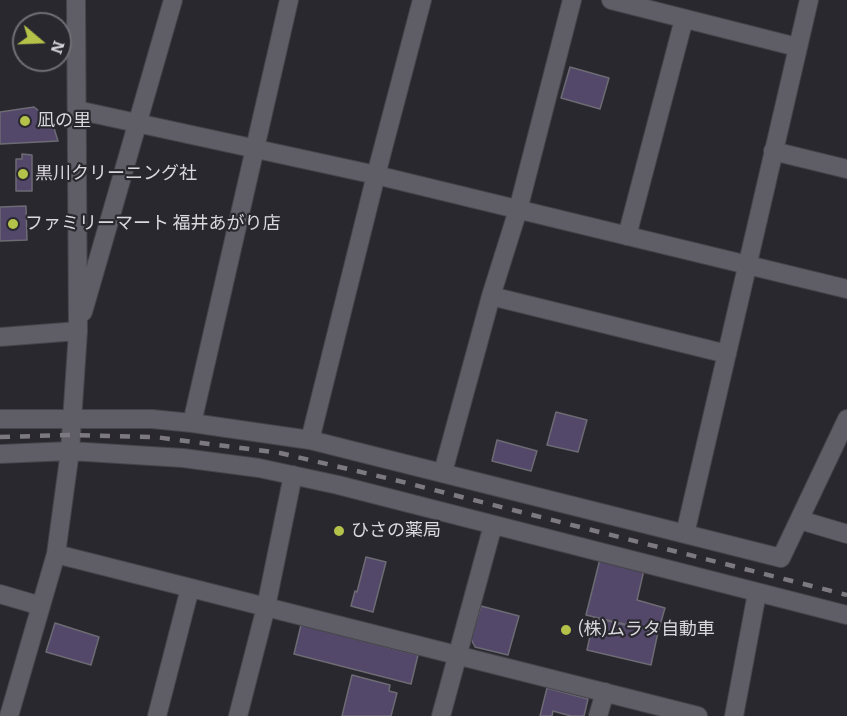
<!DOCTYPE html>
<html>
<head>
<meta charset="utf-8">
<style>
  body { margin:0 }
  #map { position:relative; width:847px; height:716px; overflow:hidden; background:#2a282f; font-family:Bitter,serif }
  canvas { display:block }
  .north { position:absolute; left:12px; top:12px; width:60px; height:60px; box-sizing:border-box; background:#2a282f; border:2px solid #706e75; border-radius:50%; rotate:109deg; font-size:16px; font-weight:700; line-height:24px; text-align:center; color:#d9d8dd }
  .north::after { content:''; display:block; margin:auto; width:21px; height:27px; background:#b4c24a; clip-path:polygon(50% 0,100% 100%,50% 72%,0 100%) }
</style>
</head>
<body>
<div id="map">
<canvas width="847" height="716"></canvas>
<div class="north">N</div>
</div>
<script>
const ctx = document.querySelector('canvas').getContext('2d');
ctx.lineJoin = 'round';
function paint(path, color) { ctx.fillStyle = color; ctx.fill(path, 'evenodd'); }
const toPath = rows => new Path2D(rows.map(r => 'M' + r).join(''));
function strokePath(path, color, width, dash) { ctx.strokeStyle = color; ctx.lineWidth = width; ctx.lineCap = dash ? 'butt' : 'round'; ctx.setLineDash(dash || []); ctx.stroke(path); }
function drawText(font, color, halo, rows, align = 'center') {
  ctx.font = font + ' Bitter,"Noto Sans JP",serif'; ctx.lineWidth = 4.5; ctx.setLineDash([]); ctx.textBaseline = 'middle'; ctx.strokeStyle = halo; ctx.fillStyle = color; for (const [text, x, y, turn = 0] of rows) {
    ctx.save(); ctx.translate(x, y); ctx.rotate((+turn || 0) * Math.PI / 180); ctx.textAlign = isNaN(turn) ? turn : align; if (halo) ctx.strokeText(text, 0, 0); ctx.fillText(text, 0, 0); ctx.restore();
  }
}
const building = toPath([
  [570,67,609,78,600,109,561,98,570,67],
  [34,107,44,115,54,128,58,141,0,144,0,112,34,107],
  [22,154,32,155,32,191,16,191,16,159,22,159,22,154],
  [26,206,27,240,0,241,0,207,26,206],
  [556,412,587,420,578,452,547,445,556,412],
  [497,440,537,451,531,471,492,461,497,440],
  [366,557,386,562,373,612,351,606,355,591,357,592,366,557],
  [600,559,644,570,637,600,665,608,658,632,586,615,600,559],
  [481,606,519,616,508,655,475,647,471,639,481,606],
  [594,618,658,632,651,665,587,650,594,618],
  [55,623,99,637,91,665,46,652,55,623],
  [301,625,418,655,411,684,294,654,301,625],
  [352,675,390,685,389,691,397,693,391,716,342,716,352,675],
  [547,688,588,699,584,716,571,716,553,711,552,716,540,716,547,688]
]);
paint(building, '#53476a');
strokePath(building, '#6d6b73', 1.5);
const minor = toPath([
  [611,0,797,47],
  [77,110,376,175,847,289],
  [773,151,847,169],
  [627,236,684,19],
  [491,296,727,354],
  [83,312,173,0],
  [0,337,78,331],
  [0,419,152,419,192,423,310,440,781,558,847,419],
  [192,423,289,0],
  [310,440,376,175,422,0],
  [0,454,70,451,183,458,259,468,338,485,847,615],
  [443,472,491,296,518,210,572,0],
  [800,520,847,534],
  [685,534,809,0],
  [56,554,698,716],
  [0,594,41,606],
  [9,716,56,554,70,451,78,331,76,0],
  [157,716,190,588],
  [238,716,266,607,293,475],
  [441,716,493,525],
  [598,716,605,692],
  [734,716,757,593]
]);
strokePath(minor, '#46444a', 20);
strokePath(minor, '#5f5d65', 18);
strokePath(toPath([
  [0,437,71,435,155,437,280,453,395,480,847,595]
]), '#7c7a80', 4.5, [10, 10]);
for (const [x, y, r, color] of [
  [25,121,6,"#b4c24a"],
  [23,174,6,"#b4c24a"],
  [13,224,6,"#b4c24a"],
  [339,531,6,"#b4c24a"],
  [566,630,6,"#b4c24a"]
]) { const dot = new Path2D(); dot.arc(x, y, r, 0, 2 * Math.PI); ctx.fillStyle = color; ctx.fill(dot); strokePath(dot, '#2a282f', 2); }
drawText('18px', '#d9d8dd', '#2a282f', [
  ["凪の里",37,121],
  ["黒川クリーニング社",35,174],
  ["ファミリーマート 福井あがり店",25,224],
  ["ひさの薬局",351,531],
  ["(株)ムラタ自動車",578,630]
], 'left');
</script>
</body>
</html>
